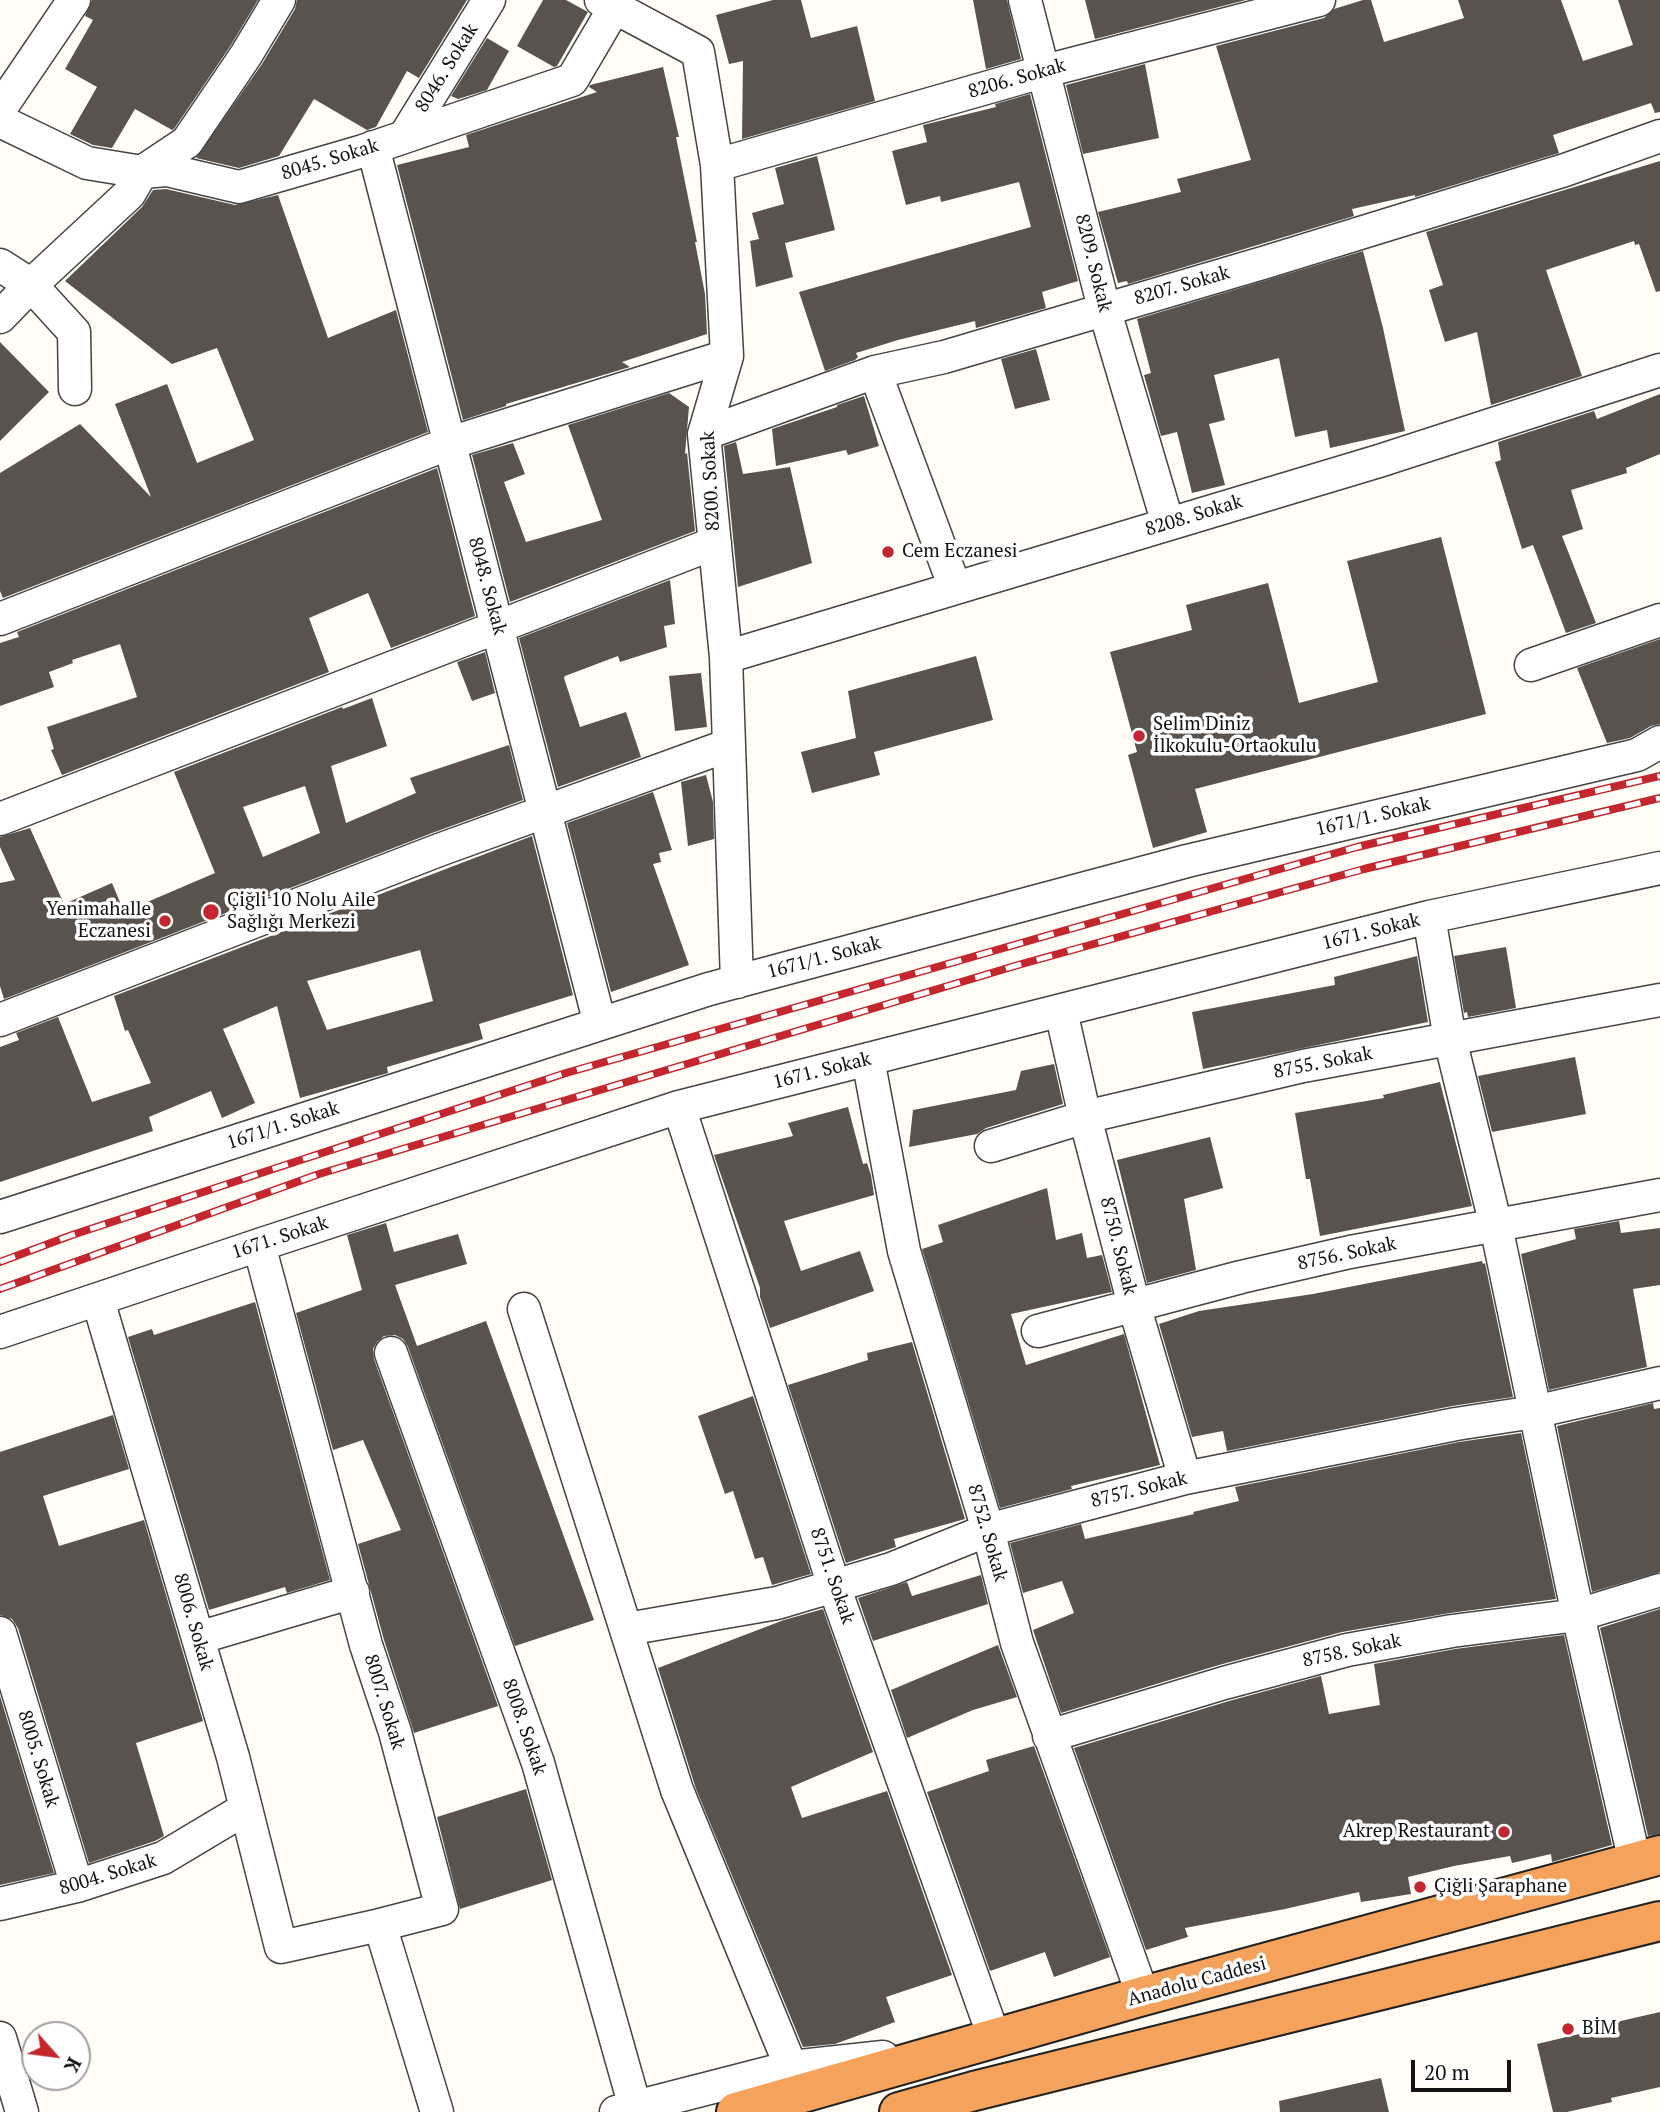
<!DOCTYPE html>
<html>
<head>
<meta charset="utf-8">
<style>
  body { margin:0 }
  #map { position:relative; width:1660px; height:2112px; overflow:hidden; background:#fffdf5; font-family:"PT Serif",serif }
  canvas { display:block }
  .north { position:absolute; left:21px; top:2021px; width:70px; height:70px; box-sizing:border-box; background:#fff; border:2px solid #a0a0a0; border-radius:50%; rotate:118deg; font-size:19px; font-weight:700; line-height:28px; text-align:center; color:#111 }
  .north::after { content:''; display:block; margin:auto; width:24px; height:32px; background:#c4262e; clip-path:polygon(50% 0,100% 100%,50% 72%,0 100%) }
  .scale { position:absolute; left:1411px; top:2060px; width:100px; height:32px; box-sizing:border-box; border:4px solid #111; border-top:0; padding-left:9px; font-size:21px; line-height:24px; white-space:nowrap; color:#111; -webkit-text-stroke:5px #fff; paint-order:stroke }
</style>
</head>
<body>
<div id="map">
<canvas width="1660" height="2112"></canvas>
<div class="north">K</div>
<div class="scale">20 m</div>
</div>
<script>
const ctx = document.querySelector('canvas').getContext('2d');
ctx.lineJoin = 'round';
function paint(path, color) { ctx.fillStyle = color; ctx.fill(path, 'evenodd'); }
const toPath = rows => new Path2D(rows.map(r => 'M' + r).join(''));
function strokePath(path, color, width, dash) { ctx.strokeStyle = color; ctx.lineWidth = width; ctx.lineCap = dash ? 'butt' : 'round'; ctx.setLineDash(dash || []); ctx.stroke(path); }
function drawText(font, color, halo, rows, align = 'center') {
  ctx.font = font + ' "PT Serif",serif'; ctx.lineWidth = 7; ctx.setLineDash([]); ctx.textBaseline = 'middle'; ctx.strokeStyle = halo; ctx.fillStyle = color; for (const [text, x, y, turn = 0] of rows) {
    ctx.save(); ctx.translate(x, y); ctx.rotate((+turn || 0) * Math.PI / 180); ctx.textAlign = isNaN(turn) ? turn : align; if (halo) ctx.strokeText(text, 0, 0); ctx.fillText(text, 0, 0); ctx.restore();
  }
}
paint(toPath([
  [92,0,258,0,231,45,174,129,172,130,135,109,112,148,93,145,70,134,97,87,65,69,93,20,85,16],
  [297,0,467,0,419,78,407,71,376,127,367,130,314,99,279,156,239,168,196,158,262,64,295,9],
  [543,0,566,0,588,12,557,66,554,67,517,46],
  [773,0,801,0,811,38,857,26,875,101,742,139,743,61,729,64,716,15],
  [973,0,1007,0,1021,59,986,69],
  [1085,0,1246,0,1095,39],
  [1363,0,1371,0,1384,42,1464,18,1458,0,1561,0,1583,61,1633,45,1618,0,1660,0,1660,112,1655,113,1651,103,1553,135,1559,153,1415,197,1415,195,1352,209,1354,216,1128,284,1127,281,1118,283,1098,212,1181,192,1177,179,1251,160,1216,46,1324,18,1334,9],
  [487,38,509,51,487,90,458,99,451,96],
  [1145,64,1159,138,1083,154,1066,85],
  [663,67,679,137,676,137,697,242,695,242,705,294,707,334,622,362,630,367,506,404,506,406,463,420,397,165,469,147,466,135,597,92,589,87,590,85],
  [1030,94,1078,281,1042,292,1046,308,976,328,975,321,898,340,856,353,858,357,855,360,825,371,799,292,1031,227,1019,182,941,202,940,196,906,205,892,151,927,142,923,125,996,107,995,104],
  [817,156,835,230,785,243,793,277,756,287,750,241,759,239,752,213,784,204,775,168],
  [1660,161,1660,291,1656,292,1639,244,1635,245,1634,241,1546,270,1582,376,1491,405,1477,332,1445,342,1429,290,1443,285,1426,232],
  [166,189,235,205,278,195,328,338,396,310,428,432,3,598,0,591,0,473,80,424,151,497,115,404,167,384,197,463,254,440,217,348,172,364,65,281,142,207,153,190],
  [1363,251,1383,328,1405,431,1330,448,1327,430,1295,437,1279,358,1214,375,1225,420,1209,424,1225,485,1192,493,1177,432,1161,436,1144,375,1151,373,1137,319],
  [0,342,49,392,0,441],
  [1036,349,1050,400,1015,409,1001,359],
  [669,393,689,407,685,454,687,453,695,531,510,602,472,455,513,443,525,474,504,482,526,542,602,520,568,425],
  [1660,394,1660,454,1626,468,1627,473,1571,490,1583,529,1562,536,1596,623,1566,633,1533,545,1522,549,1495,462,1501,460,1498,442,1594,411,1597,419],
  [864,396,879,446,848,455,846,450,776,466,772,429,837,407,837,405],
  [736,442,743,474,790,467,812,563,738,587,724,446],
  [437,468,475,616,391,648,368,593,309,618,329,672,62,775,51,750,54,749,47,727,137,697,120,644,72,660,73,663,49,672,54,687,0,706,0,643,19,637,17,632],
  [1441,537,1486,714,1195,789,1207,832,1153,848,1128,755,1137,752,1110,652,1192,630,1186,605,1268,583,1299,703,1378,682,1347,561],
  [670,580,675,624,664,626,667,647,620,662,618,656,565,676,564,678,580,727,626,712,641,757,558,787,519,638],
  [1660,639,1660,724,1651,726,1630,738,1607,743,1577,668],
  [485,652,495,693,472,701,457,662],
  [976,656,993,720,874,752,880,775,812,793,801,752,856,738,848,691],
  [701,673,707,727,675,731,669,676],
  [372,698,387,746,331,766,346,823,416,793,410,778,509,745,523,800,432,833,4,999,0,986,0,883,15,880,0,847,0,837,30,828,64,904,112,883,124,912,215,873,174,772,342,707,343,709],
  [305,786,320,833,263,857,243,807],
  [706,775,713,802,714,839,688,846,681,782],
  [653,792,672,850,659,853,661,862,653,864,689,965,611,992,567,823],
  [532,836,573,995,479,1024,483,1039,387,1067,388,1073,300,1098,277,1006,223,1029,255,1103,222,1118,211,1091,149,1117,153,1131,0,1182,0,1047,19,1040,16,1033,58,1017,92,1102,151,1083,128,1030,125,1031,114,996],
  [420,950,433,1001,327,1030,307,981],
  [1506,947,1516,1008,1468,1017,1467,1012,1464,1013,1454,956],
  [1417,956,1428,1022,1203,1069,1192,1012,1335,985,1334,977],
  [1575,1057,1586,1114,1492,1132,1478,1076],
  [1054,1064,1063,1104,986,1128,977,1134,909,1147,913,1110,1016,1090,1021,1071],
  [1440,1082,1472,1206,1320,1236,1310,1179,1306,1179,1295,1113,1384,1098,1383,1095],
  [848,1107,863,1164,867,1163,871,1175,874,1195,784,1221,801,1271,860,1251,874,1291,770,1328,760,1297,760,1288,714,1155,793,1136,788,1123],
  [1210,1137,1223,1188,1184,1199,1196,1270,1147,1283,1117,1160],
  [1047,1188,1056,1240,1082,1233,1087,1258,1102,1255,1112,1292,1011,1314,1026,1365,1124,1334,1160,1465,1071,1486,1072,1489,1000,1508,922,1249,943,1242,938,1225],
  [1619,1221,1621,1233,1660,1228,1660,1285,1633,1289,1647,1367,1549,1390,1521,1254,1576,1239,1574,1229],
  [386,1223,394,1252,458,1234,467,1264,395,1285,417,1346,486,1321,594,1620,515,1646,408,1347,403,1339,395,1335,384,1336,377,1342,373,1349,374,1359,498,1706,414,1733,384,1640,358,1544,401,1530,363,1440,333,1450,296,1313,362,1290,347,1235],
  [1482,1261,1483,1264,1485,1263,1513,1397,1452,1406,1227,1451,1223,1431,1192,1437,1159,1324,1199,1311,1313,1294],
  [255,1302,330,1580,287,1593,285,1587,209,1610,128,1337,152,1329,154,1335],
  [912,1342,965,1519,894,1539,896,1547,846,1563,788,1385,868,1360,867,1353],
  [753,1396,811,1574,772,1585,763,1557,755,1559,733,1491,725,1494,698,1416],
  [1653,1403,1654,1409,1660,1408,1660,1572,1592,1592,1557,1426],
  [113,1415,129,1469,43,1496,59,1546,144,1520,203,1721,136,1743,164,1836,155,1841,89,1863,18,1628,12,1619,0,1615,0,1452],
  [1521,1433,1556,1599,1450,1613,1342,1632,1219,1665,1061,1713,1033,1630,1074,1613,1062,1581,1023,1593,1010,1543,1081,1524,1085,1539,1194,1514,1193,1512,1239,1501,1235,1487,1459,1442],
  [981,1575,988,1604,873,1641,858,1598,907,1582,912,1596],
  [823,1609,873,1752,791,1787,802,1818,887,1791,952,1975,886,1997,895,2022,835,2044,803,2047,696,1789,658,1668,784,1620],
  [1660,1609,1660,1834,1648,1836,1600,1628],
  [1564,1635,1612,1845,1552,1862,1551,1854,1512,1863,1510,1856,1454,1866,1408,1877,1411,1894,1361,1902,1359,1892,1285,1909,1185,1928,1188,1937,1146,1950,1074,1748,1229,1701,1321,1676,1329,1714,1380,1705,1374,1664,1455,1649],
  [998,1645,1017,1697,973,1710,907,1738,891,1690],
  [0,1696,54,1873,0,1885],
  [1034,1746,1110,1957,1054,1977,1045,1952,990,1971,927,1792,989,1771,986,1760],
  [526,1789,552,1880,460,1909,437,1817],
  [1660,2012,1660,2087,1611,2098,1612,2102,1567,2112,1553,2112,1537,2044,1613,2026,1612,2023],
  [1381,2078,1389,2112,1280,2112,1279,2101]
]), '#5a524d');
const street = toPath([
  [601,0,698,52,717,165,727,356,704,434,726,657,737,982],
  [1025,0,1104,308,1168,524],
  [0,109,74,0],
  [0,121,87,163,142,172,167,170,239,187,363,151,572,80,619,0],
  [405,136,489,0],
  [373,147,600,1024],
  [717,165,1045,71,1319,0],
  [0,265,31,285,74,332,75,389],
  [0,317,31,285,129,194,142,172,187,142,246,55,279,0],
  [875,372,955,588],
  [704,434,875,372,944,357,1266,262,1565,170,1660,136],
  [0,619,450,443,727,356],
  [726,657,1379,461,1660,370],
  [1531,665,1660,620],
  [0,819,715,543],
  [1429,917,1450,1039,1496,1226,1578,1615,1635,1862],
  [1061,1011,1085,1117,1134,1305,1185,1478],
  [0,1020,439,850,729,745],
  [868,1059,904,1251,988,1530,1017,1643,1143,1996],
  [679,1107,834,1586,995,2040],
  [991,1146,1085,1117,1303,1066,1660,1000],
  [0,1217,709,989,1187,861,1637,755,1660,742],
  [259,1245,366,1645,395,1732,442,1909,380,1925,437,2112],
  [98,1300,233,1757,281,1947,380,1925],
  [524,1309,677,1790,791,2067],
  [1038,1331,1241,1277,1350,1252,1660,1195],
  [0,1332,259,1245,679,1107,1429,917,1660,868],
  [391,1353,538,1763,635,2107],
  [627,1629,777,1603,891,1569,988,1530,1185,1478,1456,1424,1534,1412,1660,1383],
  [0,1633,77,1886],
  [198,1638,353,1592],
  [1049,1736,1224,1683,1347,1650,1452,1631,1578,1615,1660,1590],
  [0,1904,77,1886,163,1858,245,1809],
  [0,2038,22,2112],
  [616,2112,791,2067,883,2057]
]);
const highway = toPath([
  [736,2112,1143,1996,1660,1855],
  [899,2112,974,2091,1660,1921]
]);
strokePath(street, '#444', 35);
strokePath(highway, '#222', 42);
strokePath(street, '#fff', 32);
strokePath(highway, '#f5a25d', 38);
const rail = toPath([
  [0,1262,72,1235,566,1073,1357,847,1660,776],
  [0,1289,319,1174,1018,965,1364,869,1660,798]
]);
strokePath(rail, '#c4262e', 8);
strokePath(rail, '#fff', 5, [16]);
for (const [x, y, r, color] of [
  [888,552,7,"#c4262e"],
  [1139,736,7,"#c4262e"],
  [211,912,9,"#c4262e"],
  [165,921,7,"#c4262e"],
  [1504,1832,7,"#c4262e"],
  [1420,1887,7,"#c4262e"],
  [1568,2029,7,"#c4262e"]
]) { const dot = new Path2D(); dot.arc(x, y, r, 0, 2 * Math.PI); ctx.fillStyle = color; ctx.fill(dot); strokePath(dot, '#fff', 2.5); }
drawText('19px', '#111', '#fff', [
  ["8046. Sokak",447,68,-58],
  ["8206. Sokak",1017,79,-16],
  ["8045. Sokak",330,160,-17],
  ["8209. Sokak",1093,263,76],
  ["8207. Sokak",1182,286,-16],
  ["8200. Sokak",711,481,-93],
  ["8208. Sokak",1194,516,-17],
  ["8048. Sokak",487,586,75],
  ["1671/1. Sokak",1373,817,-13],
  ["1671. Sokak",1371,932,-14],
  ["1671/1. Sokak",824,958,-15],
  ["8755. Sokak",1323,1063,-11],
  ["1671. Sokak",822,1071,-14],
  ["1671/1. Sokak",283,1126,-18],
  ["1671. Sokak",280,1238,-18],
  ["8750. Sokak",1118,1246,76],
  ["8756. Sokak",1347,1254,-12],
  ["8757. Sokak",1139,1490,-14],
  ["8752. Sokak",987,1533,74],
  ["8751. Sokak",832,1576,71],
  ["8006. Sokak",193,1622,74],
  ["8758. Sokak",1352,1651,-12],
  ["8007. Sokak",384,1702,73],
  ["8008. Sokak",524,1727,71],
  ["8005. Sokak",38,1759,73],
  ["8004. Sokak",108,1875,-17],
  ["Anadolu Caddesi",1197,1982,-15]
]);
drawText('19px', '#111', '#fff', [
  ["Cem Eczanesi",902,552],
  ["Selim Diniz",1153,725],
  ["İlkokulu-Ortaokulu",1153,747],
  ["Çiğli 10 Nolu Aile",227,901],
  ["Sağlığı Merkezi",227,923],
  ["Yenimahalle",151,910,"right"],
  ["Eczanesi",151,932,"right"],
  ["Akrep Restaurant",1490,1832,"right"],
  ["Çiğli Şaraphane",1434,1887],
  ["BİM",1582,2029]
], 'left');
</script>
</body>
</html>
